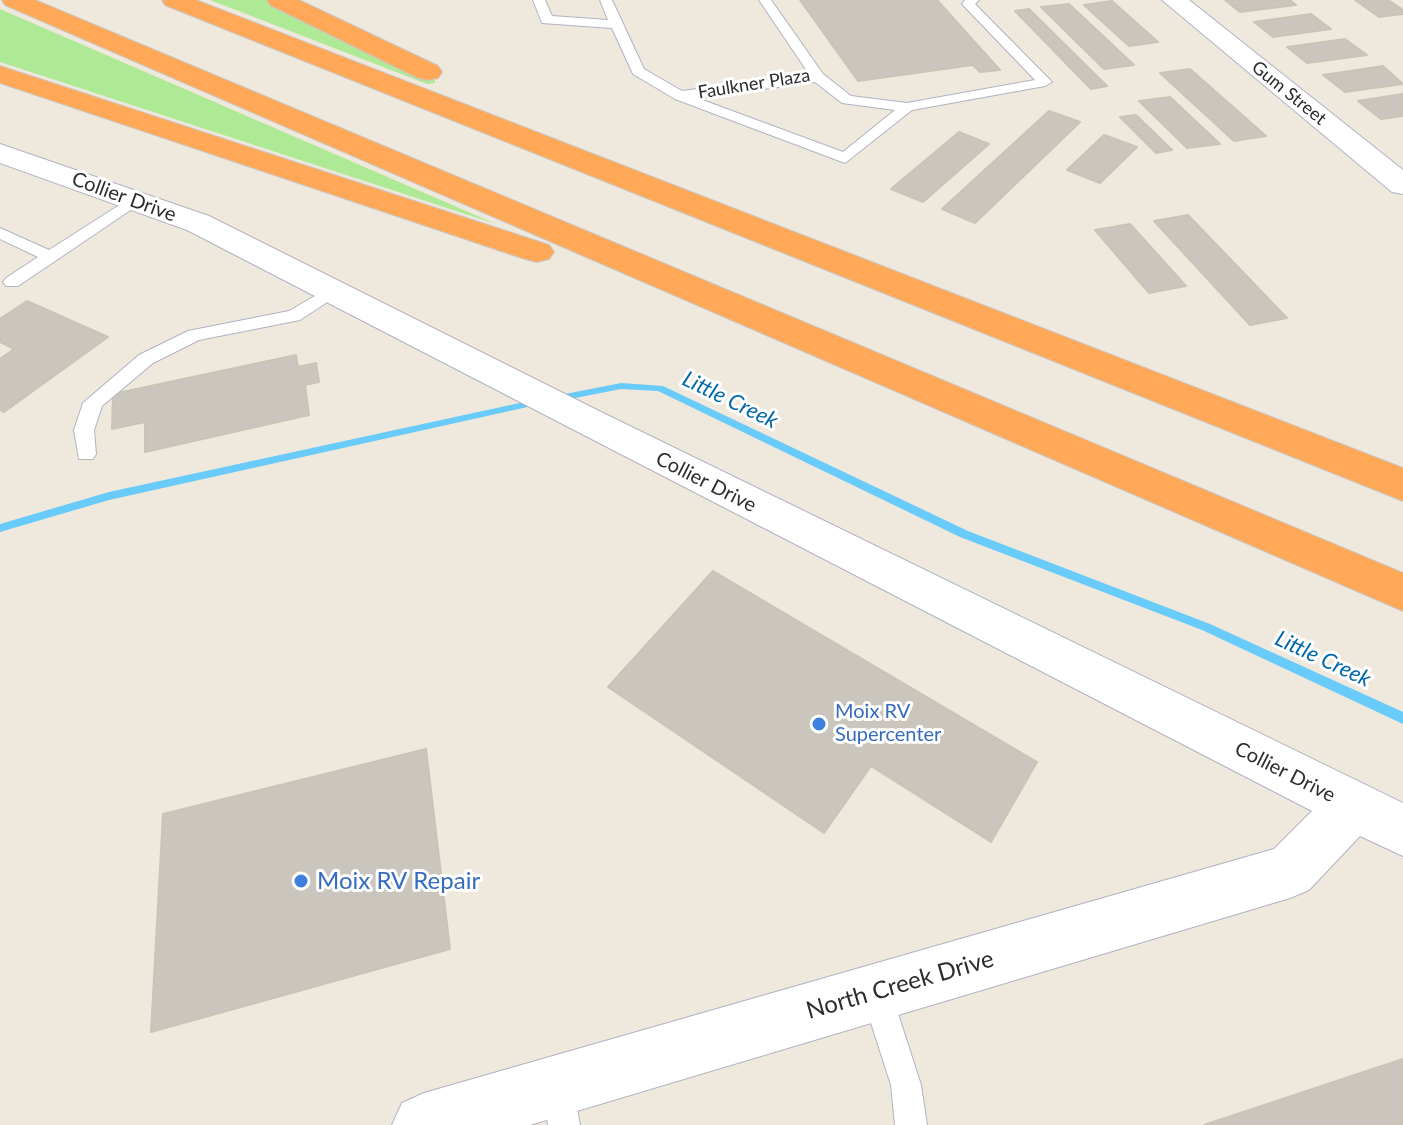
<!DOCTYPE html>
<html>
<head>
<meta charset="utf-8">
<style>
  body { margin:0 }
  canvas { display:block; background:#efe8dd }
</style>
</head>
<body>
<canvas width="1403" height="1125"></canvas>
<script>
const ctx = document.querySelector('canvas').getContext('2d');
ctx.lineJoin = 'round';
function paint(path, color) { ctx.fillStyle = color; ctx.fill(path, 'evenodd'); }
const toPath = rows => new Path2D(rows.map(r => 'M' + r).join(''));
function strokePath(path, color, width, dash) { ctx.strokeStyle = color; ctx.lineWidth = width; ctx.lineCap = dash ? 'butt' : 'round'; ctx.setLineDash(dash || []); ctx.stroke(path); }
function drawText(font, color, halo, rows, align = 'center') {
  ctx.font = font + ' Lato,sans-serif'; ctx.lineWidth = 6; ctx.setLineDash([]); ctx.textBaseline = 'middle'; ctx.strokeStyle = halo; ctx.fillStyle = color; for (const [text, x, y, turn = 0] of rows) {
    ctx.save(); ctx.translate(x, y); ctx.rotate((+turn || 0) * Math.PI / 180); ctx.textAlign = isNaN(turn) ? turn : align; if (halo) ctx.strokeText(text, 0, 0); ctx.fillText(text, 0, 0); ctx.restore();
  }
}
paint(toPath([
  [210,0,270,0,435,80,435,83,427,84],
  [0,9,496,224,0,62]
]), '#aeea95');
paint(toPath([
  [621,383,663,386,968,531,1210,624,1403,712,1403,724,1202,630,960,537,658,391,621,389,555,402,550,399,555,396,621,383],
  [538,399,543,402,541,404,109,500,0,532,0,524,109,492,538,399]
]), '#68cbf9');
const building = toPath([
  [800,0,937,0,1000,70,980,72,973,65,858,81,800,0],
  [1225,0,1290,0,1296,5,1240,12,1225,0],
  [1355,0,1388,0,1403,10,1403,14,1379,17,1355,0],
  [1112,1,1158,42,1129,46,1084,5,1112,1],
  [1069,4,1134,65,1104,69,1041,7,1069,4],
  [1029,9,1107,86,1091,89,1015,11,1029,9],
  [1311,14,1331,29,1273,37,1254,22,1311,14],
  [1345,39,1367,55,1307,63,1287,47,1345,39],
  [1383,66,1403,84,1345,92,1323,75,1383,66],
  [1190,69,1266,136,1234,141,1160,73,1190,69],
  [1403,94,1403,116,1381,119,1358,101,1403,94],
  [1170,97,1220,144,1187,148,1139,101,1170,97],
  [1049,111,1080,122,975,223,942,209,1049,111],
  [1136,115,1172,150,1156,153,1120,117,1136,115],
  [959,132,989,144,923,202,891,189,959,132],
  [1104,135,1137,147,1100,183,1067,170,1104,135],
  [1188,215,1287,318,1250,325,1154,221,1188,215],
  [1130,224,1186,286,1149,293,1095,230,1130,224],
  [27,301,108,337,4,412,0,410,0,359,14,349,0,342,0,319,27,301],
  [296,355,298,367,316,363,319,382,305,385,309,415,145,452,145,422,112,429,113,394,296,355],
  [713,571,1037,762,991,842,871,766,824,833,608,687,713,571],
  [426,749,450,949,151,1032,163,814,426,749],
  [1403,1059,1403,1125,1204,1125,1403,1059]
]);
paint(building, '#cac5bd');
strokePath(building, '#cbc4b6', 2);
const lane = toPath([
  [533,0,545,0,552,16,608,20,600,0,612,0,644,69,682,91,809,74,759,0,771,0,823,74,851,96,907,103,1035,80,962,4,965,0,979,0,975,4,1052,82,1045,86,912,110,845,163,675,99,633,74,612,28,542,23,533,0],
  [815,82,842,103,895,110,843,152,697,98,815,82],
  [135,195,141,197,141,203,18,286,6,286,3,282,6,278,38,257,0,239,0,228,49,250,135,195],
  [332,286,338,287,341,291,338,295,300,320,199,340,153,363,102,406,94,430,96,454,93,459,79,459,74,430,83,403,139,355,188,331,289,311,332,286],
  [876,977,886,982,891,992,921,1085,927,1125,895,1125,891,1085,861,992,866,982,876,977],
  [558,1072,569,1076,573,1087,580,1125,548,1125,543,1087,547,1076,558,1072]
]);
const street = toPath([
  [1162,0,1189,0,1403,170,1403,194,1392,192,1162,0],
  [0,144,209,216,603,413,1403,803,1403,856,1360,836,1309,890,1290,898,530,1125,392,1125,402,1103,424,1093,1274,849,1312,811,187,230,0,163,0,144]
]);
const highway = toPath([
  [2,0,35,0,1403,573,1403,611,5,5,2,0],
  [162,0,196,0,1403,468,1403,501,165,5,162,0],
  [267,0,299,0,438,66,442,72,438,78,428,80,418,78,270,5,267,0],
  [0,66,549,245,554,252,549,259,537,262,525,259,0,83,0,66]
]);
strokePath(lane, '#b1b3c1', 2);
strokePath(street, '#b1b3c1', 2);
strokePath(highway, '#c8c8c8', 2);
paint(lane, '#fff');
paint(street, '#fff');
paint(highway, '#ffa958');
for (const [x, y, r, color] of [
  [819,724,8,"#3f7fe0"],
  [301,881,8,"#3f7fe0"]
]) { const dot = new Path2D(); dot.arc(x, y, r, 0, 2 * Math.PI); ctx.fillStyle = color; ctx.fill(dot); strokePath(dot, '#fff', 3); }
drawText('18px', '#2c2c2c', '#fff', [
  ["Faulkner Plaza",754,84,-9],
  ["Gum Street",1289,93,39]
]);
drawText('20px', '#2c2c2c', '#fff', [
  ["Collier Drive",124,197,20],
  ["Collier Drive",706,482,27],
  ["Collier Drive",1285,772,27]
]);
drawText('20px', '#366cbe', '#fff', [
  ["Moix RV",835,712],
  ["Supercenter",835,735]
], 'left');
drawText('italic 22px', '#0168ab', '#fff', [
  ["Little Creek",730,400,26],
  ["Little Creek",1323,659,25]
]);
drawText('24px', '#366cbe', '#fff', [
  ["Moix RV Repair",317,881]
], 'left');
drawText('24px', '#2c2c2c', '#fff', [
  ["North Creek Drive",900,985,-16]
]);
</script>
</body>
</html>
